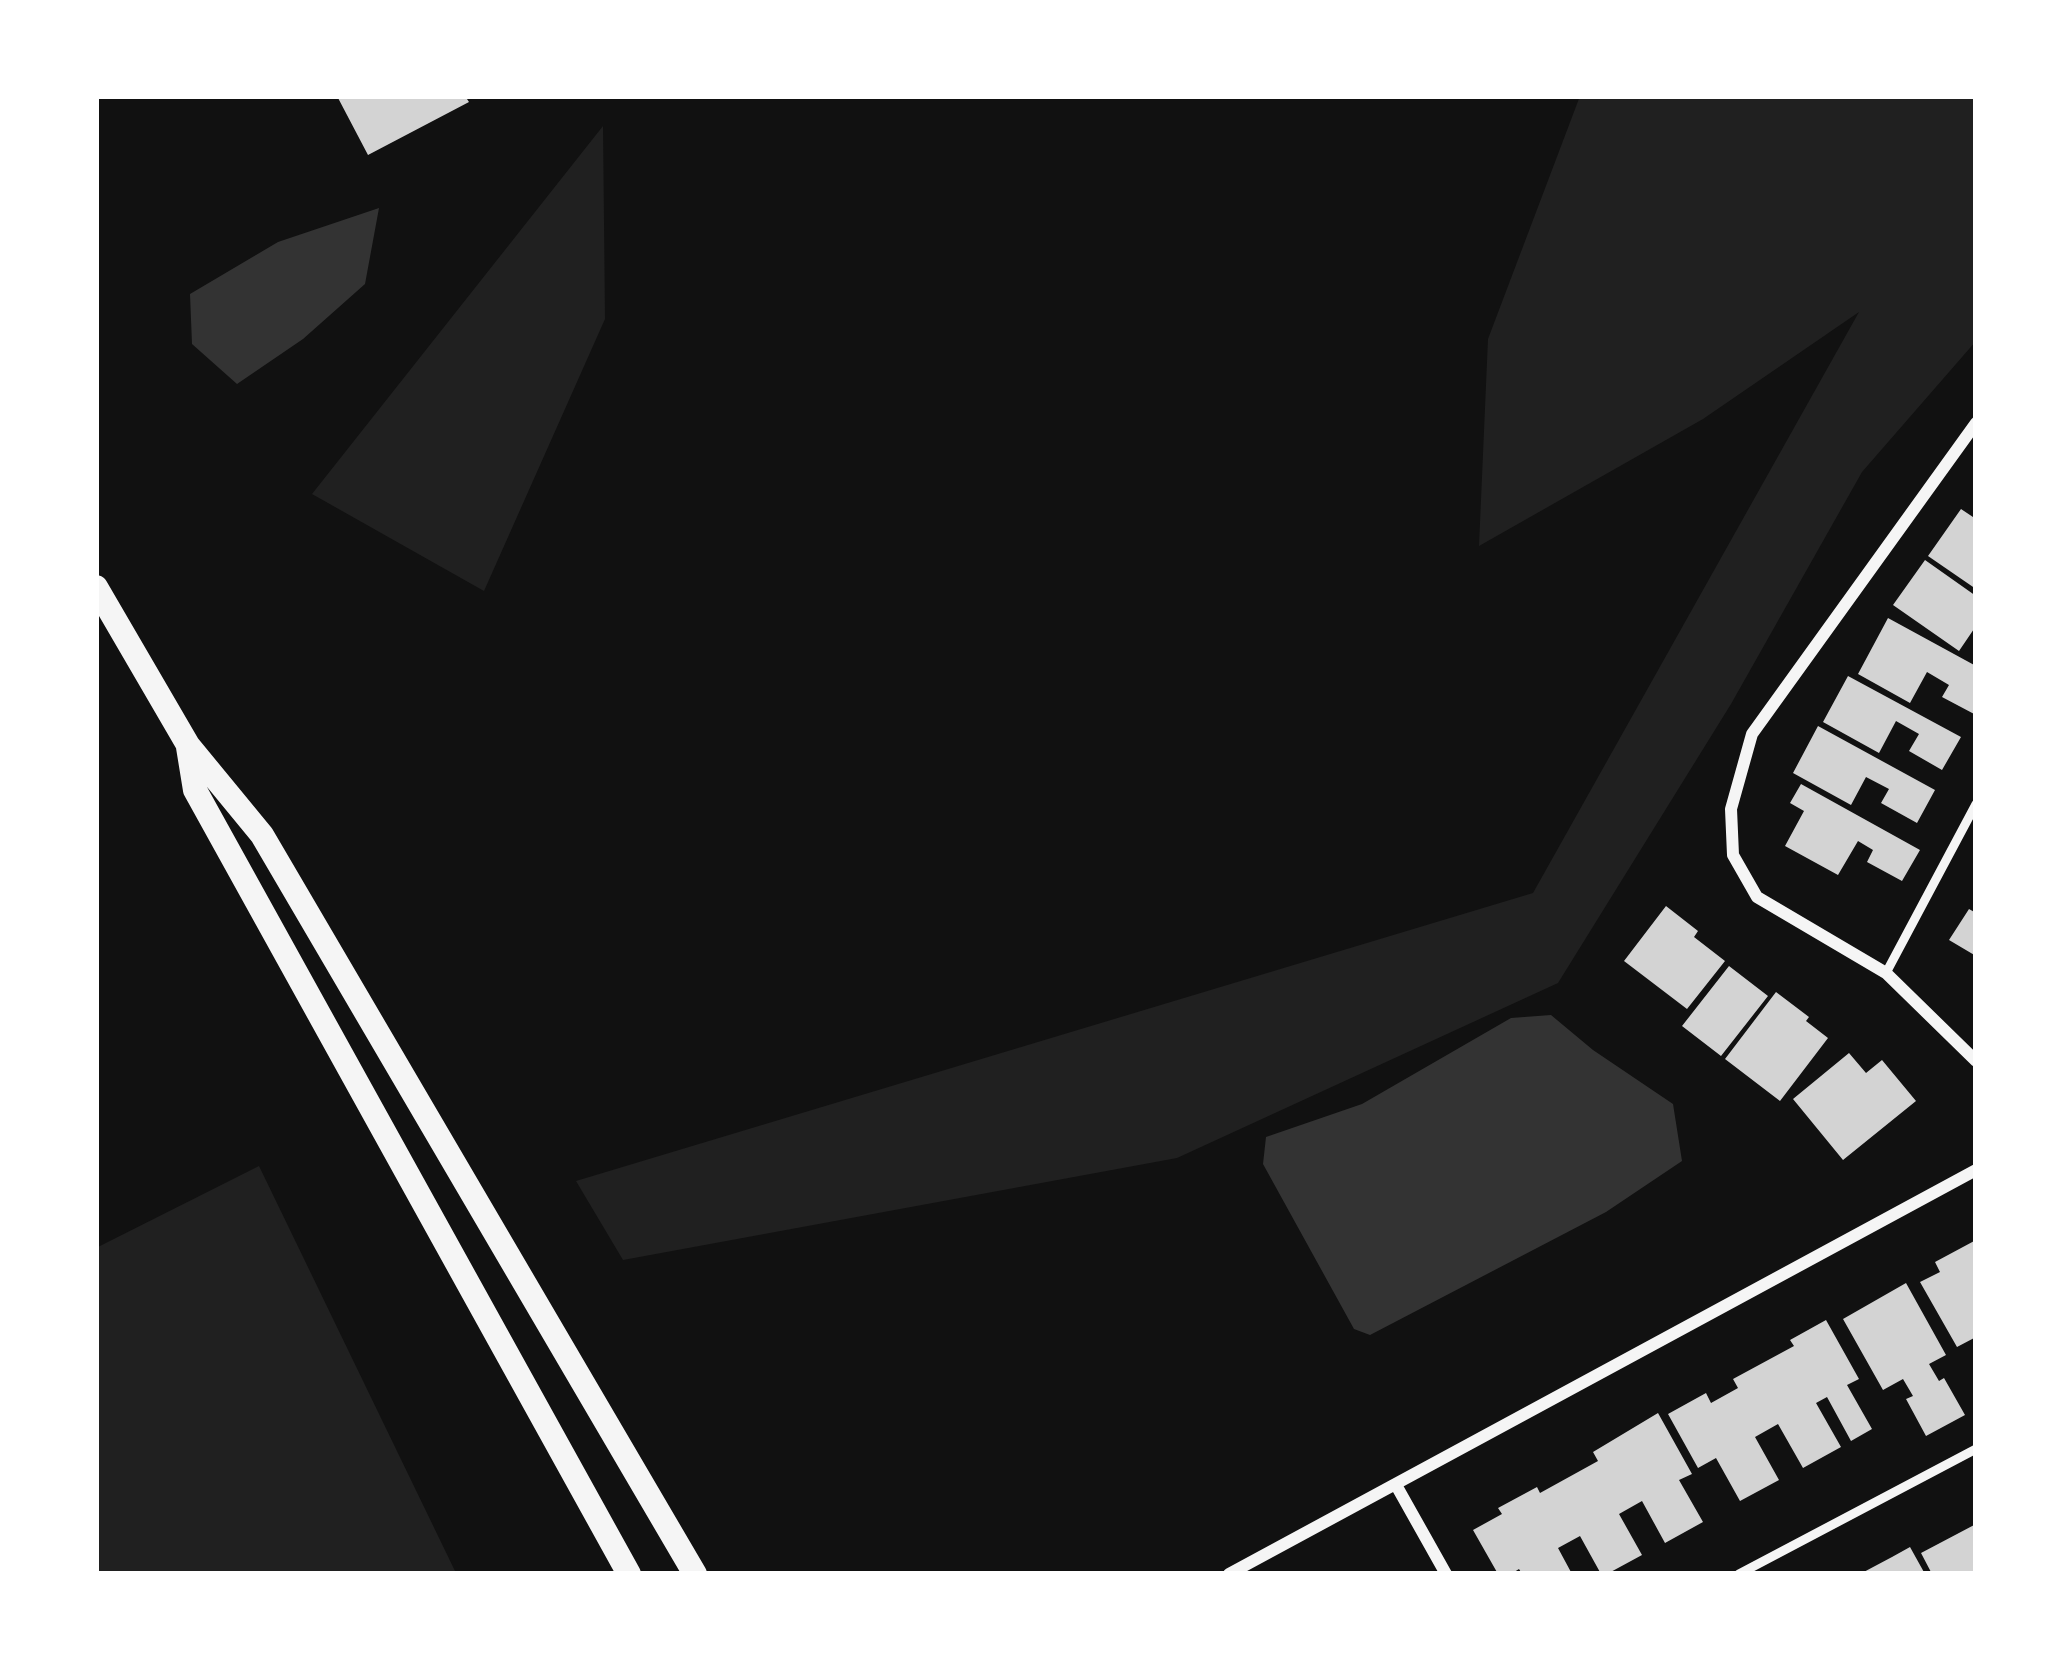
<!DOCTYPE html>
<html>
<head>
<meta charset="utf-8">
<style>
  body { margin:0 }
  #map { position:relative; width:2072px; height:1670px; overflow:hidden; background:#111; font-family:"Noto Sans",sans-serif }
  canvas { display:block }
  .frame { position:absolute; inset:0; border:99px solid #fff; pointer-events:none }
</style>
</head>
<body>
<div id="map">
<canvas width="2072" height="1670"></canvas>
<div class="frame"></div>
</div>
<script>
const ctx = document.querySelector('canvas').getContext('2d');
ctx.lineJoin = 'round';
function paint(path, color) { ctx.fillStyle = color; ctx.fill(path, 'evenodd'); }
const toPath = rows => new Path2D(rows.map(r => 'M' + r).join(''));
function strokePath(path, color, width, dash) { ctx.strokeStyle = color; ctx.lineWidth = width; ctx.lineCap = dash ? 'butt' : 'round'; ctx.setLineDash(dash || []); ctx.stroke(path); }
paint(toPath([
  [1580,96,1976,96,1976,341,1862,472,1731,704,1558,983,1177,1158,623,1260,576,1181,1533,893,1859,312,1703,419,1479,546,1488,339],
  [603,126,605,319,484,591,312,494],
  [259,1166,455,1571,450,1574,96,1574,96,1248]
]), '#202020');
paint(toPath([
  [379,208,365,284,303,339,237,384,192,344,190,294,278,242],
  [1551,1015,1593,1050,1673,1104,1682,1161,1606,1212,1370,1335,1354,1329,1263,1164,1266,1137,1362,1104,1511,1018]
]), '#333');
paint(toPath([
  [337,96,465,96,469,102,368,155],
  [1961,509,1976,519,1976,589,1928,556],
  [1925,560,1976,596,1976,626,1959,651,1893,605],
  [1888,618,1976,666,1976,715,1942,697,1949,685,1927,672,1910,703,1858,674],
  [1848,676,1961,737,1942,770,1909,751,1919,734,1896,721,1879,753,1823,722],
  [1818,726,1935,790,1917,823,1881,803,1889,789,1866,777,1851,805,1793,773],
  [1801,784,1920,850,1902,881,1867,862,1873,850,1858,841,1838,875,1785,846,1804,811,1790,803],
  [1666,906,1698,931,1694,937,1725,961,1687,1009,1624,961],
  [1969,909,1976,913,1976,956,1949,940],
  [1729,966,1768,996,1721,1056,1682,1026],
  [1776,992,1809,1017,1806,1021,1828,1038,1780,1101,1725,1059],
  [1849,1053,1866,1073,1882,1060,1916,1101,1843,1160,1793,1099],
  [1976,1240,1976,1337,1957,1347,1920,1282,1940,1272,1935,1262],
  [1906,1283,1946,1355,1929,1364,1939,1381,1944,1378,1965,1415,1926,1436,1906,1399,1913,1396,1903,1379,1883,1390,1843,1319],
  [1826,1320,1859,1379,1847,1385,1872,1429,1851,1441,1827,1397,1816,1403,1841,1447,1803,1468,1778,1424,1755,1437,1779,1480,1740,1501,1716,1458,1698,1468,1668,1414,1706,1393,1711,1403,1738,1388,1733,1379,1794,1346,1790,1340],
  [1658,1413,1692,1474,1679,1480,1703,1522,1665,1543,1642,1501,1619,1514,1642,1555,1607,1574,1601,1574,1580,1536,1558,1548,1572,1574,1522,1574,1519,1569,1511,1574,1498,1574,1473,1530,1502,1514,1498,1508,1537,1487,1540,1493,1598,1461,1593,1452],
  [1976,1524,1976,1574,1932,1574,1921,1553],
  [1910,1547,1925,1574,1860,1574,1892,1557]
]), '#d3d3d3');
strokePath(toPath([
  [1886,973,1976,804],
  [1739,1574,1976,1449]
]), '#f5f5f5', 9);
strokePath(toPath([
  [1976,423,1752,734,1731,809,1733,855,1757,897,1886,973,1976,1061],
  [1396,1485,1446,1574],
  [1229,1574,1976,1170]
]), '#f5f5f5', 12);
strokePath(toPath([
  [96,587,188,745,262,835,695,1574],
  [188,747,195,790,629,1574]
]), '#f5f5f5', 24);
</script>
</body>
</html>
